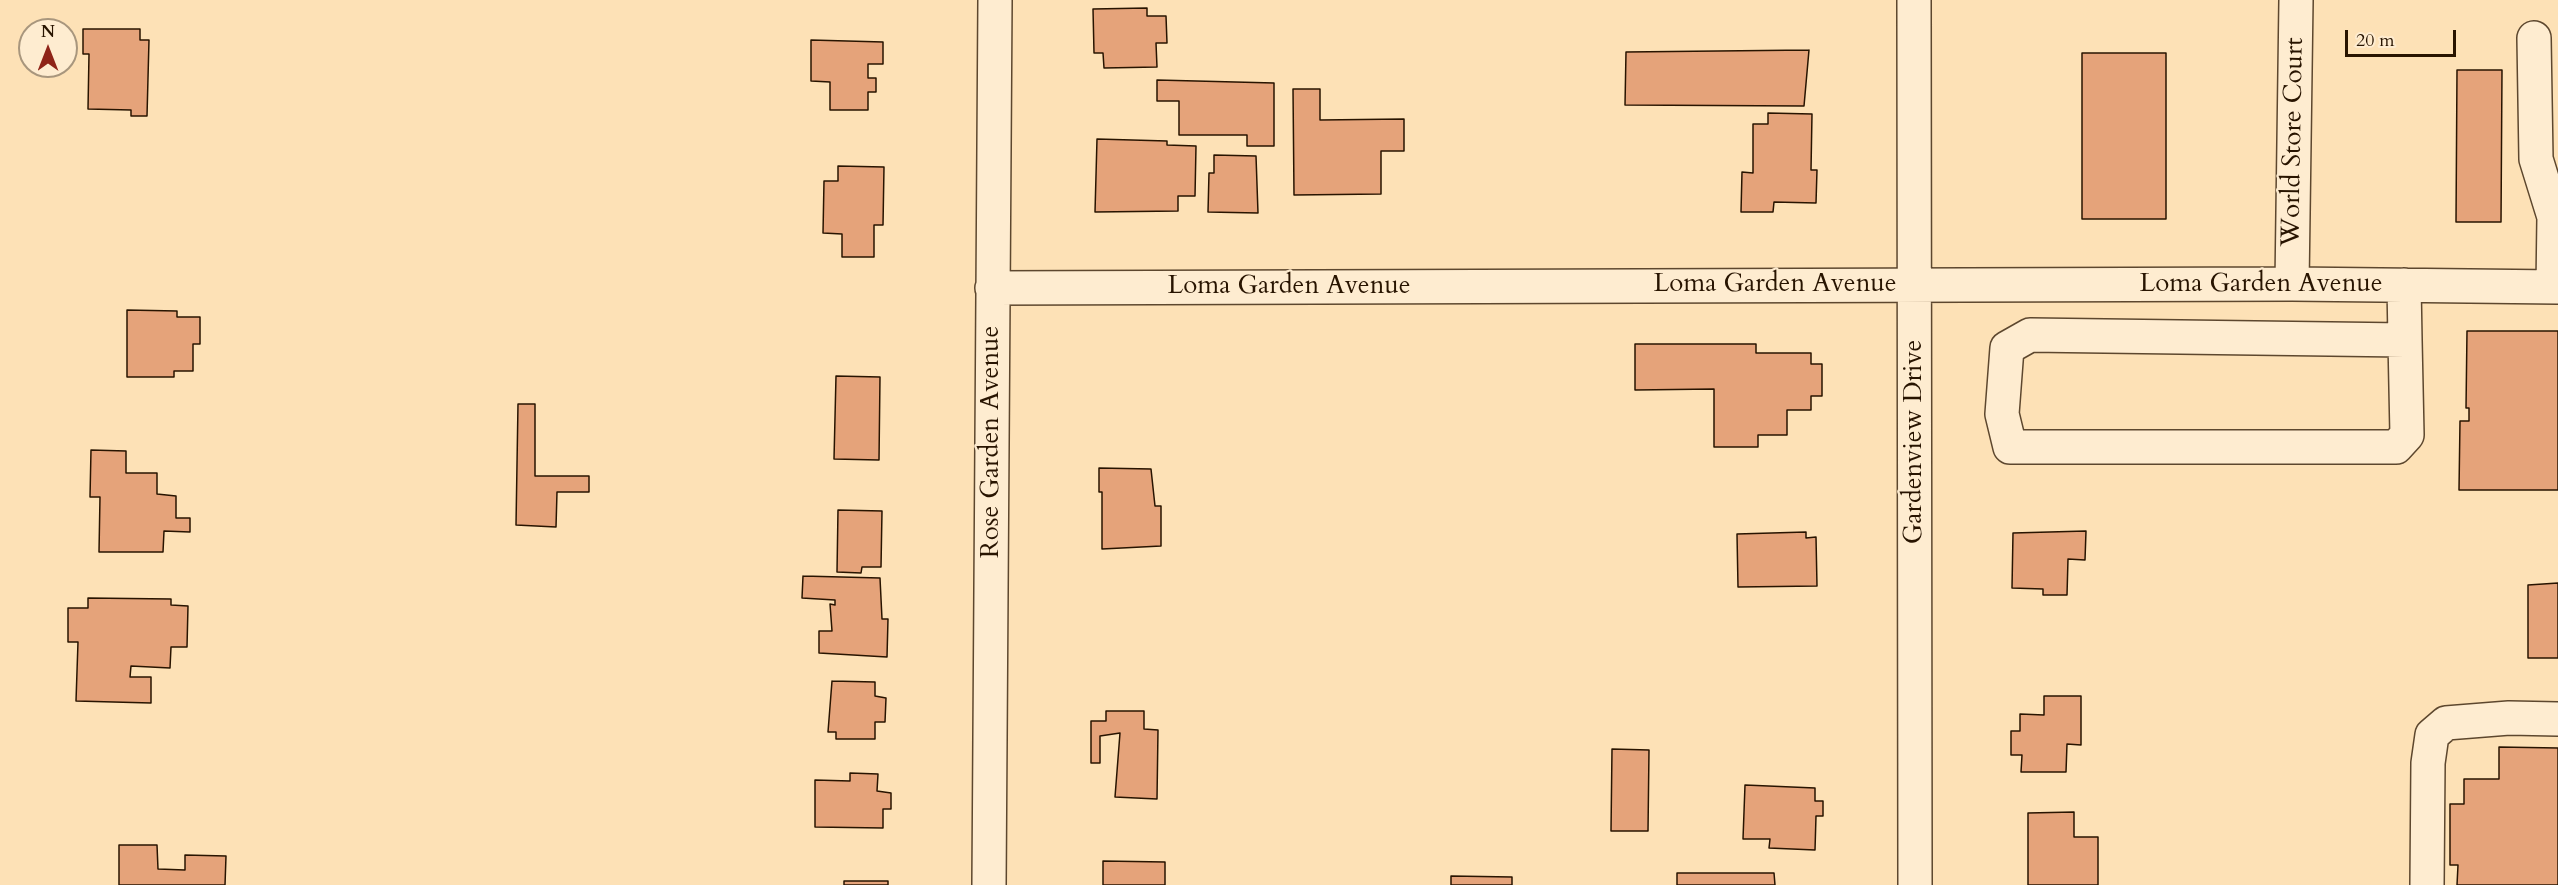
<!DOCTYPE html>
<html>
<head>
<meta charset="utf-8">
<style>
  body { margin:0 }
  #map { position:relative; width:2558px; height:885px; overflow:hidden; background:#fde1b6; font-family:Cardo,serif }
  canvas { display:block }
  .north { position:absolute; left:18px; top:18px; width:60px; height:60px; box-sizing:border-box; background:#feecd0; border:2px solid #a8967d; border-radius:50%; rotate:0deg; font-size:16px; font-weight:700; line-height:24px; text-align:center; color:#281400 }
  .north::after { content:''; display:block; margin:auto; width:21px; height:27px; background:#8f2418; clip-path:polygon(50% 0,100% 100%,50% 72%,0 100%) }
  .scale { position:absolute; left:2345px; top:30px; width:111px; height:27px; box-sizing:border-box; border:3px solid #281400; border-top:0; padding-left:8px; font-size:18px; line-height:21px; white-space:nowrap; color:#281400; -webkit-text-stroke:4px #feecd0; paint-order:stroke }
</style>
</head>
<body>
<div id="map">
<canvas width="2558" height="885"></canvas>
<div class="north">N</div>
<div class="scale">20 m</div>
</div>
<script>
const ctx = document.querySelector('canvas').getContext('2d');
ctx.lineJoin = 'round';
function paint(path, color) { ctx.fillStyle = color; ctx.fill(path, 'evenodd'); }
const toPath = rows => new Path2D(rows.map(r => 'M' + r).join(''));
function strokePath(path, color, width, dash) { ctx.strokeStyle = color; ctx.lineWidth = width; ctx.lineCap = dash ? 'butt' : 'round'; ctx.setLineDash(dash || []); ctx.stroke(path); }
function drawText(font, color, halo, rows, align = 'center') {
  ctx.font = font + ' Cardo,serif'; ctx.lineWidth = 4.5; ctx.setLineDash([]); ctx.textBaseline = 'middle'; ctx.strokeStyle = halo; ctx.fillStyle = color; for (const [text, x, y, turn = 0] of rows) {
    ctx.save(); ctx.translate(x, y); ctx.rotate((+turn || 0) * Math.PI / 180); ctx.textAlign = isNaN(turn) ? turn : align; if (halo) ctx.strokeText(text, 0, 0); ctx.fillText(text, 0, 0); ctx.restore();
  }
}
const building = toPath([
  [1147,8,1147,16,1166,16,1167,43,1156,43,1157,67,1104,68,1103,53,1094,53,1093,9,1147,8],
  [83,29,140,29,140,40,149,40,147,116,131,116,131,110,88,109,89,54,83,54,83,29],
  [811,40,883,42,883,64,868,64,868,78,876,78,876,92,868,92,868,110,830,110,830,82,811,81,811,40],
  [1809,50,1804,106,1625,105,1626,52,1809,50],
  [2082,53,2166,53,2166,219,2082,219,2082,53],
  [2457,70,2502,70,2501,222,2456,222,2457,70],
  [1157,80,1274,83,1274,146,1247,146,1247,135,1179,135,1179,101,1157,101,1157,80],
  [1293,89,1320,89,1320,120,1404,119,1404,151,1381,151,1381,194,1294,195,1293,89],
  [1768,113,1812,114,1811,170,1817,170,1816,203,1774,202,1773,212,1741,212,1742,172,1753,173,1753,124,1768,124,1768,113],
  [1097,139,1167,141,1167,145,1196,146,1195,196,1178,196,1178,211,1095,212,1097,139],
  [1214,155,1256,156,1258,213,1208,212,1209,173,1214,173,1214,155],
  [838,166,884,167,883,225,874,225,874,257,842,257,842,234,823,233,824,181,838,181,838,166],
  [127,310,177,311,177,317,200,317,200,344,193,344,193,371,174,371,174,377,127,377,127,310],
  [2467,331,2558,331,2558,490,2459,490,2460,421,2469,421,2469,408,2466,408,2467,331],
  [1635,344,1756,344,1756,353,1811,353,1811,364,1822,364,1822,396,1811,396,1811,410,1787,410,1787,435,1758,435,1758,447,1714,447,1714,389,1635,390,1635,344],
  [836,376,880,377,879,460,834,459,836,376],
  [518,404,535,404,535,476,589,476,589,492,557,492,556,527,516,525,518,404],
  [91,450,126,451,126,473,157,473,157,494,176,496,176,518,190,518,190,532,164,531,163,552,99,552,100,497,90,497,91,450],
  [1099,468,1151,469,1155,506,1161,506,1161,546,1102,549,1102,492,1099,492,1099,468],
  [838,510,882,511,881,567,862,567,861,573,837,572,838,510],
  [2086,531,2085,560,2068,559,2067,595,2043,595,2043,589,2012,588,2013,533,2086,531],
  [1806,532,1806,538,1816,537,1817,586,1738,587,1737,534,1806,532],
  [803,576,880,578,882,619,888,619,887,657,819,653,819,631,832,631,830,604,835,605,835,600,802,598,803,576],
  [2558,583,2558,658,2528,658,2528,585,2558,583],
  [88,598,171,599,171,605,188,606,187,647,171,647,170,668,131,666,130,677,151,677,151,703,76,701,78,642,68,642,68,608,88,608,88,598],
  [832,681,875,682,875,696,886,698,885,722,875,722,875,739,836,739,836,732,828,732,832,681],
  [2044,696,2081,696,2081,745,2067,744,2066,772,2021,772,2022,755,2011,755,2011,731,2020,731,2020,714,2044,715,2044,696],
  [1106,711,1144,711,1144,729,1158,730,1157,799,1115,797,1120,733,1100,736,1100,763,1091,763,1091,721,1106,721,1106,711],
  [2499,747,2558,748,2558,885,2457,885,2458,865,2450,865,2450,804,2464,804,2464,779,2499,779,2499,747],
  [1612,749,1649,750,1648,831,1611,831,1612,749],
  [850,773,878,774,877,791,891,793,891,809,883,809,883,828,815,827,815,780,850,781,850,773],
  [1745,785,1815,788,1815,801,1823,801,1823,816,1816,816,1815,850,1769,848,1770,839,1743,839,1745,785],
  [2074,812,2074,837,2098,837,2098,885,2028,885,2028,813,2074,812],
  [119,845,157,845,158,869,185,870,185,855,226,856,225,885,119,885,119,845],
  [1103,861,1165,862,1165,885,1103,885,1103,861],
  [1677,873,1774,873,1775,885,1677,885,1677,873],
  [1451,876,1512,877,1512,885,1451,885,1451,876],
  [844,881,888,881,888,885,844,885,844,881]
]);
paint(building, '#e5a37a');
strokePath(building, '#281400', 1.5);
const minor = toPath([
  [1914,0,1915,885],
  [2534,38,2536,159,2554,217,2553,287],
  [2292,284,2296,0],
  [2404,285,2405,340,2407,435,2396,447,2010,447,2002,414,2007,348,2030,335,2405,340],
  [992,288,2292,284,2558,287],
  [989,885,995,0],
  [2427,885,2428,763,2432,735,2446,723,2509,718,2558,719]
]);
strokePath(minor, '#5d472e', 36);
strokePath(minor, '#feecd0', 33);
drawText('26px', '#281400', '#feecd0', [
  ["World Store Court",2294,142,-89],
  ["Loma Garden Avenue",1775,285],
  ["Loma Garden Avenue",2261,285],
  ["Loma Garden Avenue",1289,287],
  ["Rose Garden Avenue",992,442,-90],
  ["Gardenview Drive",1915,442,-90]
]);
</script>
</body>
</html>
